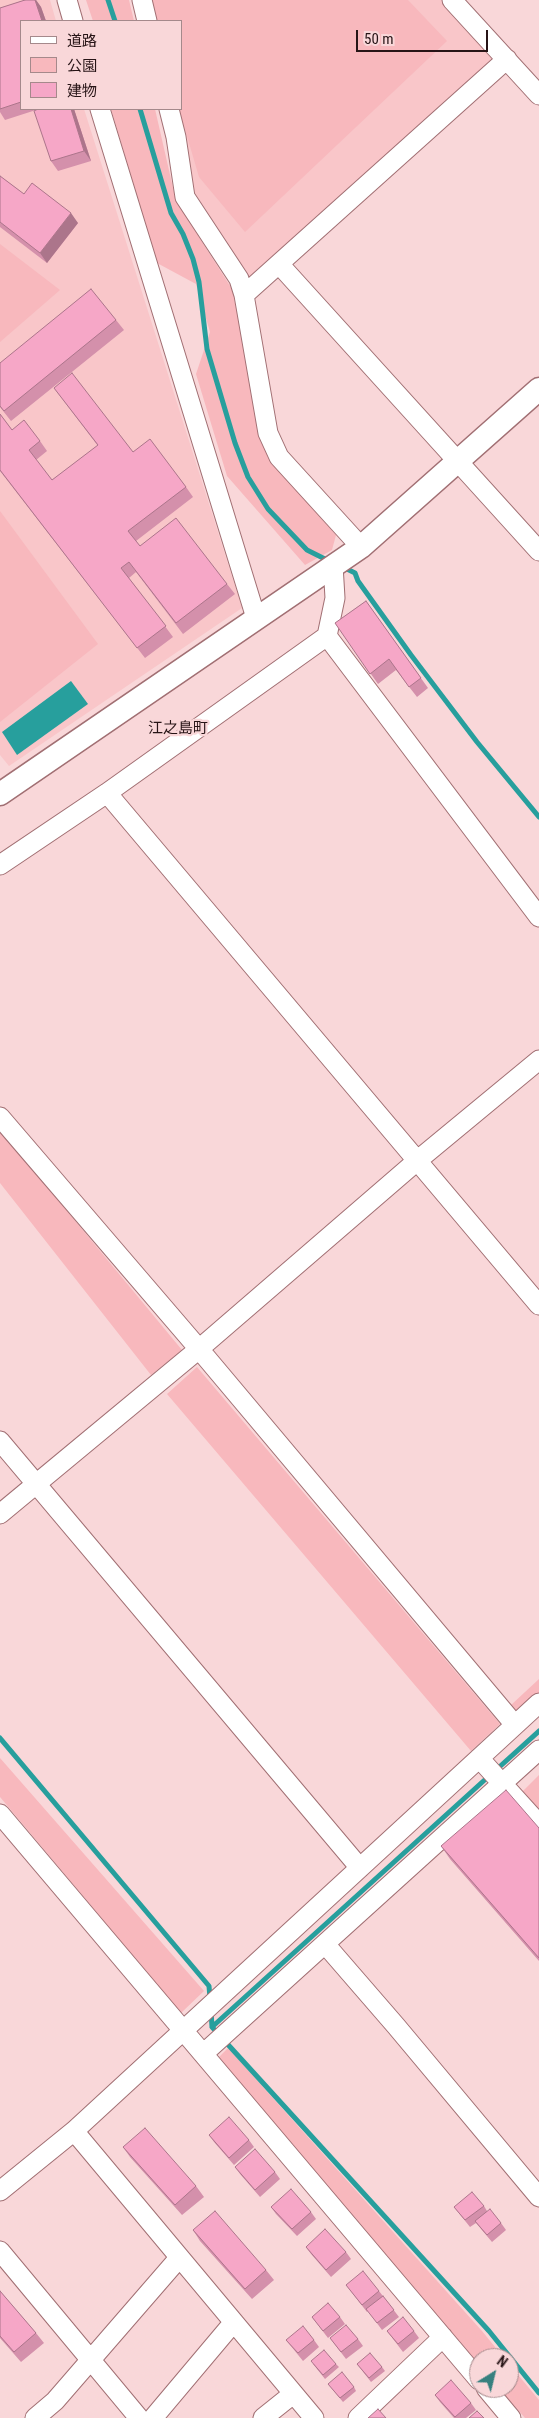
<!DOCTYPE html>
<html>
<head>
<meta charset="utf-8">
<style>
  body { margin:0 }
  #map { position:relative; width:539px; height:2418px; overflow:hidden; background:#f9d7d9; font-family:"Roboto Condensed","Noto Sans JP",sans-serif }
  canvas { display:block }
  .legend { position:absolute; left:20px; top:20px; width:162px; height:90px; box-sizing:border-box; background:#f9d7d9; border:1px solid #a5898b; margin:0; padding:6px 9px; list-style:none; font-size:15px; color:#271416 }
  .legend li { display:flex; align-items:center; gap:10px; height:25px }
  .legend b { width:25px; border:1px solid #a5898b }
  .north { position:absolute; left:469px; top:2348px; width:50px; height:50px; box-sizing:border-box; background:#f9d7d9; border:1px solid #a5898b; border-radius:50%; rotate:36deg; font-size:14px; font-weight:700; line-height:20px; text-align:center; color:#271416 }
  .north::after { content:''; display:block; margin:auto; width:18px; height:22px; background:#37807f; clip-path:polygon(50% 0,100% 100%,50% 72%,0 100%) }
  .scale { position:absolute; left:356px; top:30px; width:132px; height:22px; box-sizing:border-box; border:2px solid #271416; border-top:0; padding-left:6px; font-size:15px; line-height:18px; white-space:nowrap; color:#271416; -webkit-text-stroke:4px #f9d7d9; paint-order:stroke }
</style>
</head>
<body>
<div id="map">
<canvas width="539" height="2418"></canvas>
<ul class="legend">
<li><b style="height:6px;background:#fff"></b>道路</li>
<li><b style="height:14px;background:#f8b8bd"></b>公園</li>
<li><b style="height:14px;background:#f6a7c7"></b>建物</li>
</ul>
<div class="north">N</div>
<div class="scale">50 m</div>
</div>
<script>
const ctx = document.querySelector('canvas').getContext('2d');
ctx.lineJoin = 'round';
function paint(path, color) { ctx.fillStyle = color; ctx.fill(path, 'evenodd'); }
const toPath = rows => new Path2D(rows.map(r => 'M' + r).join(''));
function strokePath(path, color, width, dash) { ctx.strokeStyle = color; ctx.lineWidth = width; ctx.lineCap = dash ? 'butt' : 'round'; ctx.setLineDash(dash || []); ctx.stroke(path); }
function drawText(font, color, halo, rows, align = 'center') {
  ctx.font = font + ' "Roboto Condensed","Noto Sans JP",sans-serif'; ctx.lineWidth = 4.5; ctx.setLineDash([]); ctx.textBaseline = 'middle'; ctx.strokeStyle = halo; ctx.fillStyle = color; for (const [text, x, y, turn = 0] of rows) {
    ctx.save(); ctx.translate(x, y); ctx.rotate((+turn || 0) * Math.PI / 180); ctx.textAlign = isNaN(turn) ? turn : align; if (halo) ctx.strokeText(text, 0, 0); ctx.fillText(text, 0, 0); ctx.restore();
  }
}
paint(toPath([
  [0,0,50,0,56,21,21,21,21,109,84,109,242,608,9,766,0,755],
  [151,0,442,0,495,59,250,278,193,190,176,109,181,109,181,21]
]), '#f9c6c9');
paint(toPath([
  [86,0,129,0,134,21,93,21],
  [148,0,408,0,447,41,245,232,199,177,179,109,181,109,181,21,154,21],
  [111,109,155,109,176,201,232,289,268,458,336,535,332,550,305,565,227,476,196,374,210,332,196,284,157,263],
  [0,244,60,290,0,342],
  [0,511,98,644,0,722],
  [0,1130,182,1350,151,1375,0,1183],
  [197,1367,500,1724,471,1751,167,1394],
  [539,1679,539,1695,518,1713,511,1705],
  [0,1758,204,1991,181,2013,0,1797],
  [539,1775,539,1811,522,1792],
  [228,2048,482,2331,504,2358,479,2358,479,2364,216,2060],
  [509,2364,539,2400,539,2418,525,2418,499,2388,509,2388]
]), '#f8b8bd');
paint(toPath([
  [71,681,88,704,17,755,2,732]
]), '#279f9d');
strokePath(toPath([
  [108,0,115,21],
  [140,109,171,213,183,234,193,259,199,282,207,349,235,443,248,477,268,509,307,550,329,561],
  [343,567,355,573,358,581,411,655,477,742,539,817],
  [0,1738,209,1986,210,1998],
  [496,1770,539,1731],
  [211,2011,212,2027,489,2331,539,2393],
  [212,2027,489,1776]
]), '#279f9d', 5);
const minor = toPath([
  [67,0,73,21],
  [142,0,147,21],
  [452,0,539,95],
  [100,109,256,618],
  [169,109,176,137,185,197,239,279,244,295],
  [279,264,539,551],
  [361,547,279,457,268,433,244,295,507,59],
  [333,565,335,598,327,636,539,917],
  [107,793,539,1305],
  [0,865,107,793,327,636],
  [0,1117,199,1349,515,1725],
  [0,1441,360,1868],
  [0,1514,199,1349,418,1160,539,1060],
  [479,1758,539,1824],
  [0,1814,479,2380],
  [325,1944,396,2026,539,2197],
  [203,2054,539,1750],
  [74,2131,314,2418],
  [0,2191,74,2131,539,1703],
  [0,2251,139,2418],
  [486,2388,511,2418],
  [35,2418,55,2401,179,2258],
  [153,2418,233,2323],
  [263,2418,293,2394],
  [358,2418,443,2337]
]);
const tertiary = toPath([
  [0,794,361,547,539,389]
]);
strokePath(minor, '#a16f73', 21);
strokePath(tertiary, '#a16f73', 25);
strokePath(minor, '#fff', 19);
strokePath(tertiary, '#fff', 22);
paint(toPath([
  [25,0,36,0,41,7,46,21,21,21,21,109,74,109,91,161,58,171,51,161,36,110,5,120,0,112,0,8],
  [0,176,24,194,78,223,47,263,0,227],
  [116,320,124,330,11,421,0,407],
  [54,388,133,452,186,487,193,497,136,541,140,546,227,584,235,594,183,634,136,572,129,578,173,637,145,658,0,471,0,414,12,430,40,441,47,451,36,460,52,480,98,446],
  [366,601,428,688,417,697,396,670,378,684,335,623],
  [539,1828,539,1961,450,1859,441,1846],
  [209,2135,249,2140,254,2147,234,2165,214,2142],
  [123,2147,196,2186,204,2197,182,2215,130,2157],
  [235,2167,275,2172,280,2179,260,2197,240,2174],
  [484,2206,487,2211,501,2223,506,2230,492,2242,476,2223,470,2227,454,2207],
  [271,2207,311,2212,316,2219,297,2236,276,2214],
  [193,2230,266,2270,274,2280,252,2299,200,2241],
  [306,2247,346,2252,351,2259,331,2277,311,2254],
  [346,2285,379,2291,399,2317,382,2330,368,2311,367,2312],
  [0,2291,36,2333,44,2343,21,2362,0,2338],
  [312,2317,340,2317,345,2324,328,2338],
  [387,2331,414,2331,419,2338,403,2352],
  [330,2338,358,2339,363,2346,346,2359],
  [286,2340,314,2340,319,2347,303,2361],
  [313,2364,336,2364,339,2367,325,2379],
  [357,2364,382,2367,385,2371,371,2382],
  [328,2384,354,2387,356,2391,343,2402],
  [435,2395,471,2403,476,2410,466,2418,454,2418,440,2402]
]), '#d490ab');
paint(toPath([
  [35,0,36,0,41,7,46,21,42,21],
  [71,109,74,109,91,161,84,151],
  [71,213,78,223,47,263,40,253]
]), '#ac758b');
const building = toPath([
  [25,0,35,0,42,21,21,21,21,102,0,109,0,8,25,0],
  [38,109,71,109,84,151,51,161,34,111,38,109],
  [0,176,24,194,32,183,71,213,40,253,0,222,0,176],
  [91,289,116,320,4,411,0,406,0,363,91,289],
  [72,373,133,452,150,439,186,487,128,531,140,546,176,518,227,584,176,623,129,562,121,568,166,626,137,648,0,470,0,414,12,430,24,420,40,441,29,450,52,480,98,445,54,388,72,373],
  [366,601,421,678,409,687,389,659,370,674,335,623,366,601],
  [506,1790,539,1828,539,1958,441,1846,506,1790],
  [229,2117,249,2140,229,2158,209,2135,229,2117],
  [145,2128,196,2186,175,2205,123,2147,145,2128],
  [255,2149,275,2172,255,2190,235,2167,255,2149],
  [291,2189,311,2212,292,2229,271,2207,291,2189],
  [472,2192,484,2206,465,2220,454,2207,472,2192],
  [490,2209,501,2223,487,2235,475,2221,490,2209],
  [215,2211,266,2270,245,2289,193,2230,215,2211],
  [325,2229,346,2252,326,2270,306,2247,325,2229],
  [363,2271,379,2291,362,2305,346,2285,363,2271],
  [0,2291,36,2333,14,2352,0,2336,0,2291],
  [383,2296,394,2310,377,2323,366,2309,383,2296],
  [328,2303,340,2317,323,2331,312,2317,328,2303],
  [403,2317,414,2331,398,2344,387,2331,403,2317],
  [346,2325,358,2339,341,2352,330,2338,346,2325],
  [303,2326,314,2340,298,2353,286,2340,303,2326],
  [324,2350,336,2364,323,2375,311,2361,324,2350],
  [370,2353,382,2367,369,2378,357,2364,370,2353],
  [342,2372,354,2387,340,2398,328,2384,342,2372],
  [451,2380,471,2403,455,2417,435,2395,451,2380],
  [378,2409,386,2418,368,2418,378,2409],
  [477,2411,484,2418,469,2418,477,2411]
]);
paint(building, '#f6a7c7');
strokePath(building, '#ac758b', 1);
drawText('15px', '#271416', '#f9d7d9', [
  ["江之島町",178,729]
]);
</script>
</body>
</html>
